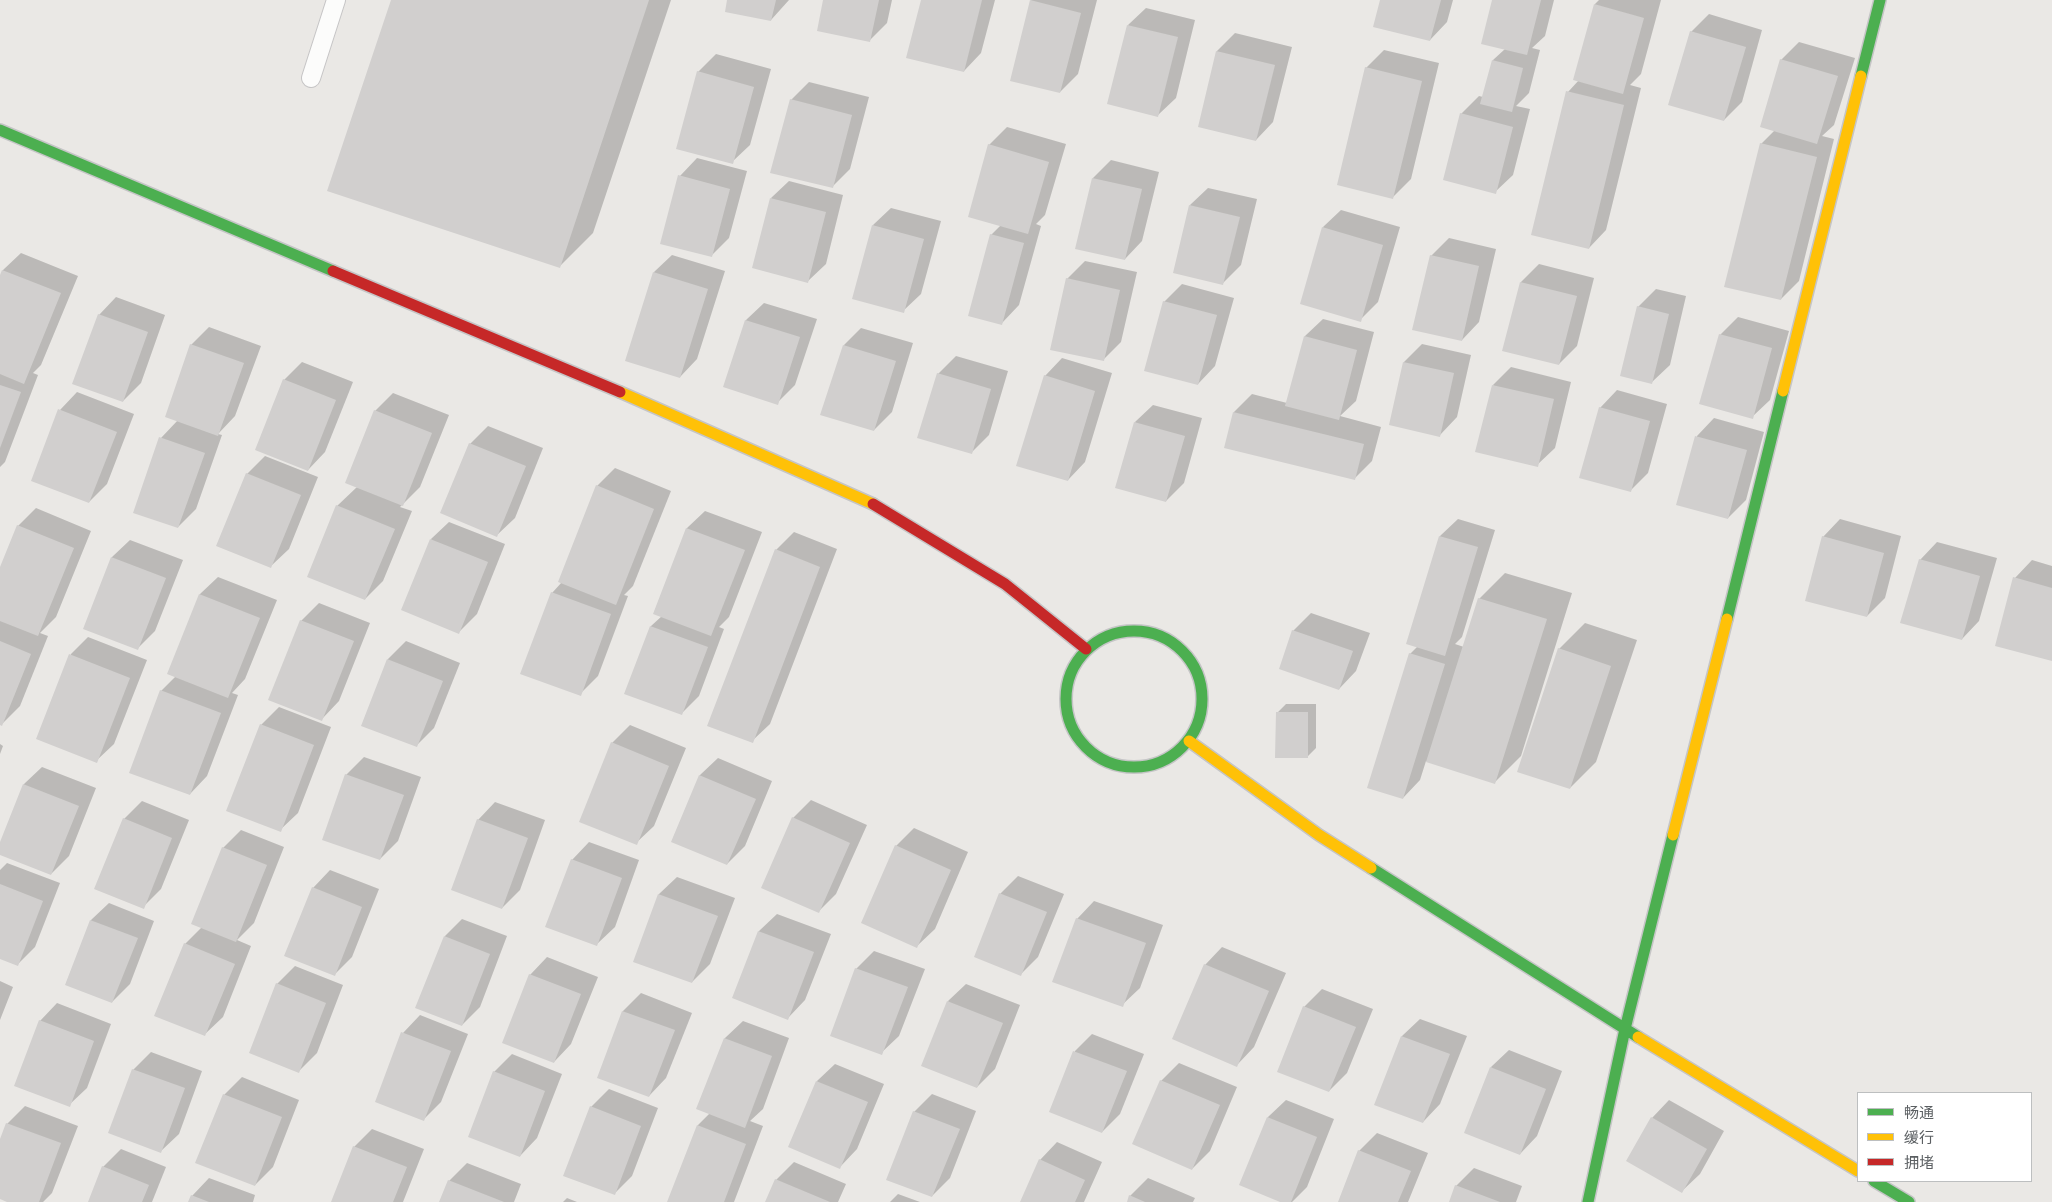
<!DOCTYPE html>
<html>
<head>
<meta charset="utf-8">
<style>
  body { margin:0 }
  #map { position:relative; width:2052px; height:1202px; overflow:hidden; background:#eae8e5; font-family:Rubik,"Noto Sans SC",sans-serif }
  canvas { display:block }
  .legend { position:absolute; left:1857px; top:1092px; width:175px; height:90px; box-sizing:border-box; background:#fff; border:1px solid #bdbfc0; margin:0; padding:6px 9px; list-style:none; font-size:15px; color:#5b5f62 }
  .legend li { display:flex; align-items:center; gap:10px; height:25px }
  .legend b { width:25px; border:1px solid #bdbfc0 }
</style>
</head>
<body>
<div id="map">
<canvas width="2052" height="1202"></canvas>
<ul class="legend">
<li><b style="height:6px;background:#4caf50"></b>畅通</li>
<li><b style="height:6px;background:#ffc107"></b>缓行</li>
<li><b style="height:6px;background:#c62828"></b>拥堵</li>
</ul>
</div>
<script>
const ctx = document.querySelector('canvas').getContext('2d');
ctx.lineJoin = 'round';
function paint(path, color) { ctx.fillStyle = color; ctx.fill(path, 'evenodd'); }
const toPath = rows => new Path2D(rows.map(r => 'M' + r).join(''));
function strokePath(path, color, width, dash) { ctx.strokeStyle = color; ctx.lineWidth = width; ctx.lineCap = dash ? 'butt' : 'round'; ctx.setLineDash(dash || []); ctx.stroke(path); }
paint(toPath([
  [392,0,671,0,593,233,560,266],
  [729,0,789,0,771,20],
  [824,0,892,0,887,23,870,40],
  [922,0,995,0,981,53,964,71],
  [1031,0,1097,0,1078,74,1060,92],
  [1381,0,1453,0,1447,22,1430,40],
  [1493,0,1554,0,1545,36,1532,48,1540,50,1529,93,1516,106,1530,109,1513,175,1495,192,1461,114,1479,96,1483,97,1493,60,1505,49],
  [1599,0,1661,0,1641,74,1630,85,1641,88,1606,230,1589,248,1568,92,1579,80,1595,4],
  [1146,8,1195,20,1176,98,1158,115,1128,25],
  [1709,14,1762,30,1742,102,1724,120,1691,32],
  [1235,33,1292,47,1273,122,1256,140,1199,126,1217,51],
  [1799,42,1855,58,1834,125,1822,136,1834,139,1799,281,1781,299,1761,144,1775,130,1781,60],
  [1384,50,1439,63,1411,179,1393,197,1366,68],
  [716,54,771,69,750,145,732,162,698,72],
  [809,82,869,97,850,169,832,187,791,100],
  [1007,127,1066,144,1045,215,1036,224,1041,226,1019,305,1002,323,991,235,1001,225,989,145],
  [697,158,747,171,729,238,711,256,680,176],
  [1111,160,1159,172,1142,241,1125,259,1077,248,1093,178],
  [789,181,843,195,826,264,808,281,771,198],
  [1208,188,1257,199,1241,265,1223,283,1190,205],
  [891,208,941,221,921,294,903,311,873,225],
  [1341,210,1400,227,1378,302,1360,320,1323,227],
  [1449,238,1496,249,1479,322,1462,340,1431,256],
  [21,253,78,276,41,365,33,373,38,375,5,462,0,467,0,278,3,270],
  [672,255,725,271,697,359,680,377,654,272],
  [1085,261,1137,272,1121,342,1103,360,1067,279],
  [1539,264,1594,278,1577,346,1559,364,1504,350,1521,282],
  [1182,284,1234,298,1215,366,1198,384,1164,302],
  [1656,289,1686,296,1670,365,1652,382,1638,307],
  [116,297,165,315,141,383,123,401,99,315],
  [764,303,817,319,795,385,777,403,725,386,746,320],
  [1738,317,1789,331,1770,400,1752,417,1720,335],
  [1323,319,1374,332,1356,401,1340,416,1381,427,1372,461,1354,479,1225,447,1234,412,1252,394,1287,403,1305,336],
  [209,327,261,346,235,416,218,434,222,435,196,509,178,527,161,438,178,420,191,345],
  [861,328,913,343,892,412,874,430,844,345],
  [1422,344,1471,355,1457,417,1440,435,1390,424,1404,362],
  [956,356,1008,371,989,435,971,453,938,374],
  [1062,358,1112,373,1085,462,1068,480,1045,376],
  [302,362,353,382,325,452,308,470,284,380],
  [1511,367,1571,382,1555,448,1537,465,1493,385],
  [1617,390,1667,404,1648,473,1630,491,1600,408],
  [77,392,134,414,107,484,89,502,60,410],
  [393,393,449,415,420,487,400,507,412,511,383,581,365,599,337,506,357,487,375,411],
  [1153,405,1202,418,1184,483,1166,501,1135,422],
  [1714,418,1764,432,1746,500,1728,518,1677,504,1697,436],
  [488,426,543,448,515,518,497,535,470,444],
  [265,456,318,477,289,549,271,566,247,474],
  [615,468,671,491,633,586,624,595,628,596,598,676,580,694,552,593,562,582,597,486],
  [36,508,91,531,56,617,40,633,48,636,20,706,2,724,0,723,0,571,18,526],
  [705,511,762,532,729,617,719,627,724,629,699,696,681,714,626,693,651,626,662,616,654,613,687,528],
  [1458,519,1495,530,1462,637,1455,644,1464,647,1479,599,1505,573,1572,593,1521,756,1495,782,1426,761,1420,780,1403,798,1410,654,1418,646,1440,536],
  [1840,519,1901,536,1885,598,1867,616,1823,537],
  [449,522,505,544,477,614,459,632,431,539],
  [794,532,837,549,770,724,752,741,776,550],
  [130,540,183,560,155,631,137,649,85,628,112,557],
  [1937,542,1997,558,1979,621,1962,639,1920,560],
  [2032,560,2052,566,2052,660,2015,578],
  [218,577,277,600,245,679,232,693,238,695,207,776,190,794,161,691,176,676,169,674,200,594],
  [319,603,370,623,339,701,322,719,301,621],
  [1311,613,1370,633,1356,671,1339,689,1293,631],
  [1585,623,1637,640,1596,762,1570,788,1559,649],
  [88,637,147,660,114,744,96,761,38,738,71,654],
  [406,641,460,663,434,728,416,746,362,725,388,659],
  [1286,704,1316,704,1316,748,1307,757,1277,713],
  [279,707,331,727,298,813,280,830,261,725],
  [630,725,686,748,654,826,636,843,612,743],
  [0,744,3,746,0,754],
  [364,757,421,777,398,841,380,859,346,775],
  [718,758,772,781,745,846,727,864,672,841,700,775],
  [42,767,96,788,69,856,51,874,0,854,0,845,24,784],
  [811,800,867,825,836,894,818,912,793,818],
  [142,801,189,820,161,889,143,907,124,819],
  [495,802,545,820,520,890,502,908,478,820],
  [914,828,968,852,935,929,917,946,896,846],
  [241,830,284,847,254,923,237,940,251,946,223,1017,205,1034,185,944,202,927,223,848],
  [589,842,639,860,615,927,597,944,572,860],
  [7,863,60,883,35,947,17,965,0,958,0,870],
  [330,870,379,889,352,957,334,975,313,888],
  [1018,876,1064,894,1038,957,1021,974,1000,894],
  [677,877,735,898,710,964,692,982,635,961,659,894],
  [1094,901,1163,925,1140,988,1122,1005,1077,919],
  [109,903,154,921,130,984,112,1002,66,984,91,920],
  [777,914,831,934,805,1000,788,1018,734,998,759,931],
  [462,919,507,936,480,1007,462,1025,445,936],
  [1222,947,1286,973,1254,1047,1237,1065,1205,965],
  [874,951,925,969,899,1036,881,1053,856,969],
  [547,957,598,977,571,1044,554,1062,530,975],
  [295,966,343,985,317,1053,299,1071,277,984],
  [0,981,13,987,0,1020],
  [966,984,1020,1005,995,1069,977,1087,948,1001],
  [1322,989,1373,1009,1347,1073,1329,1091,1304,1007],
  [641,993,692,1013,666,1078,649,1096,598,1077,623,1011],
  [57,1003,111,1024,87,1088,69,1105,40,1021],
  [420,1015,468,1034,441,1102,424,1119,403,1033],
  [1420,1019,1467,1036,1440,1104,1423,1122,1376,1104,1402,1036],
  [743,1021,789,1038,763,1109,750,1121,763,1126,734,1202,669,1202,698,1125,710,1113,698,1108,725,1038],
  [1092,1034,1144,1054,1120,1114,1102,1132,1050,1111,1075,1051],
  [1509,1050,1562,1071,1537,1136,1520,1154,1491,1067],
  [151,1052,202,1071,179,1134,161,1151,133,1070],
  [512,1054,562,1074,537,1138,520,1156,494,1072],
  [1179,1063,1237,1087,1210,1151,1192,1169,1161,1081],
  [835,1064,884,1084,857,1149,840,1167,817,1081],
  [242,1077,299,1100,273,1167,255,1185,224,1095],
  [609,1089,658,1108,632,1176,614,1194,591,1107],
  [932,1094,976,1111,950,1178,932,1196,914,1112],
  [1286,1100,1334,1119,1307,1187,1292,1202,1284,1202,1268,1117],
  [1669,1100,1724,1131,1700,1174,1682,1191,1652,1118],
  [25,1106,78,1126,52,1193,43,1202,10,1202,0,1198,0,1143,7,1124],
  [372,1129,424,1149,403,1202,333,1202,354,1147],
  [1377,1133,1428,1153,1408,1202,1339,1202,1359,1151],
  [1057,1142,1102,1162,1084,1202,1021,1202,1040,1160],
  [121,1149,166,1167,152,1202,89,1202,103,1167],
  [794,1162,846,1184,838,1202,767,1202,776,1180],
  [467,1163,521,1184,514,1202,441,1202,449,1181],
  [1474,1168,1522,1186,1516,1202,1450,1202,1456,1186],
  [209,1178,255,1195,253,1202,190,1202,192,1196],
  [1148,1178,1195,1198,1193,1202,1128,1202,1130,1196],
  [898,1194,920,1202,890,1202],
  [567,1198,577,1202,563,1202]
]), '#0003');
paint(toPath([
  [391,0,649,0,560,268,327,191],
  [727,0,776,0,771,21,725,12],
  [823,0,879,0,870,42,817,31],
  [921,0,982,0,964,72,906,58],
  [1030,0,1081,13,1060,93,1010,81],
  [1380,0,1441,0,1430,41,1373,27],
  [1492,0,1541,0,1527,55,1481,44],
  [1594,4,1644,18,1623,94,1573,80],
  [1127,25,1178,37,1158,117,1107,104],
  [1690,31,1746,47,1724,121,1668,105],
  [1216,51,1275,65,1256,141,1198,127],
  [1780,59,1838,76,1817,144,1760,127],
  [1492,60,1523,68,1512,112,1480,104],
  [1365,67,1422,81,1393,199,1337,185],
  [697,71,754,87,733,164,676,149],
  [1566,91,1624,105,1589,249,1531,235],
  [790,99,852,115,833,188,770,173],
  [1460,113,1513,127,1496,194,1443,180],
  [1760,143,1817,157,1781,300,1724,287],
  [988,144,1049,162,1028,234,968,217],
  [678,175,730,189,712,257,660,244],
  [1092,178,1142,189,1125,260,1075,249],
  [770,198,826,212,808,283,752,268],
  [1189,205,1240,217,1223,285,1173,273],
  [872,225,924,239,904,313,852,299],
  [1322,227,1383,245,1361,322,1300,304],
  [990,234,1024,243,1002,325,968,316],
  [1430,255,1479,266,1462,341,1412,330],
  [2,270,61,293,24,384,0,374,0,275],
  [653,272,708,289,680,378,625,361],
  [1066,278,1120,290,1104,361,1050,350],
  [1520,282,1577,296,1559,365,1502,351],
  [1163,301,1217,315,1198,385,1144,371],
  [1637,306,1669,314,1652,384,1620,376],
  [98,314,148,332,123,402,72,384],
  [745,320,800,337,778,405,723,387],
  [1719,334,1772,348,1753,419,1699,404],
  [1304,336,1357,350,1339,420,1285,406],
  [190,344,244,363,218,436,165,417],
  [843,345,896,361,874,431,820,415],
  [1403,362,1454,373,1440,437,1389,425],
  [937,373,991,389,972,454,917,438],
  [1044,375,1095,391,1068,481,1016,466],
  [283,379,336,400,308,471,255,450],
  [0,385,21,392,0,448],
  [1492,385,1554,399,1538,467,1475,452],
  [1599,407,1650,421,1631,492,1579,478],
  [58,409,117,432,89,503,31,481],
  [374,410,432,433,403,506,345,483],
  [1233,412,1364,444,1355,480,1224,448],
  [1134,422,1185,436,1166,502,1115,488],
  [1695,436,1747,450,1728,519,1676,505],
  [159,437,205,453,178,528,133,513],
  [469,443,526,466,497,537,440,513],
  [246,473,301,495,271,568,216,546],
  [596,485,654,509,616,605,558,582],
  [336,505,395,529,365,600,307,577],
  [17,525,74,548,38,636,0,621,0,567],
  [686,528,745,550,711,636,653,614],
  [1439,536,1478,547,1445,656,1406,644],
  [1822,536,1884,553,1867,617,1805,601],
  [430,539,488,562,459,634,401,610],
  [775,549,820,567,753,743,707,726],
  [111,557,166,578,138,650,83,629],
  [1919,559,1980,576,1962,640,1900,623],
  [2013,577,2052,588,2052,661,1995,646],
  [551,592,611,614,581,696,520,674],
  [199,594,260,618,228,698,167,674],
  [1478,598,1547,619,1495,784,1426,762],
  [300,620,354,641,322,721,268,700],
  [650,626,708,647,682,715,624,694],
  [1292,630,1353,651,1339,690,1279,669],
  [0,641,31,654,2,726,0,725],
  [1558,648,1611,666,1570,789,1517,772],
  [1409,653,1445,664,1403,799,1367,788],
  [69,654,130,678,97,763,36,739],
  [387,659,443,681,417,747,361,726],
  [160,690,221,713,190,795,129,773],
  [1276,712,1308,712,1308,758,1275,758],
  [260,724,314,745,281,832,226,811],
  [611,742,669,766,637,845,579,822],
  [345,774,404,795,380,860,322,840],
  [699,775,756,799,727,865,671,842],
  [23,784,79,806,51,875,0,855,0,842],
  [792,817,850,843,819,913,761,888],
  [123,818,172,838,144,909,94,889],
  [477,819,528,838,502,909,451,890],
  [895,845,951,870,917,948,861,923],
  [222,847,267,865,236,942,191,924],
  [571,859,622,878,597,946,545,927],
  [0,884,43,901,18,966,0,959],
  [312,887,362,907,335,976,284,956],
  [999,893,1047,912,1021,976,974,957],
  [658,894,718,916,692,983,633,962],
  [1076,918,1146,943,1123,1007,1052,982],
  [90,920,138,938,112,1003,65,985],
  [758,931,814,952,788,1020,732,998],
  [444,936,490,954,462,1026,415,1008],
  [184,943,235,964,205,1036,154,1016],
  [1204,964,1269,991,1237,1067,1172,1039],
  [855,968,908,987,882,1055,830,1036],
  [529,974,581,994,554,1063,502,1043],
  [276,983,326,1003,299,1073,249,1053],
  [947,1001,1003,1023,977,1088,921,1066],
  [1303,1006,1356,1027,1329,1092,1277,1072],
  [622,1011,675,1030,649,1097,597,1078],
  [39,1020,94,1041,70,1107,14,1086],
  [401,1032,451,1051,424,1121,375,1102],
  [1401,1036,1450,1054,1423,1123,1374,1105],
  [724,1038,772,1056,745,1128,696,1109],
  [1073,1051,1127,1071,1102,1133,1049,1112],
  [1490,1067,1546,1089,1520,1155,1464,1133],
  [132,1069,185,1088,161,1153,108,1133],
  [493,1071,545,1091,520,1157,468,1137],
  [1160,1080,1220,1105,1192,1170,1132,1144],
  [816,1081,868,1102,840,1169,788,1147],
  [223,1094,282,1117,255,1186,195,1163],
  [590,1106,641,1126,615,1195,563,1176],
  [913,1111,960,1129,932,1197,886,1180],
  [1267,1117,1317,1137,1291,1202,1280,1202,1239,1185],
  [1651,1117,1707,1149,1682,1193,1626,1161],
  [6,1123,61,1143,39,1202,7,1202,0,1199,0,1139],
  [697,1125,746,1144,724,1202,667,1202],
  [353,1146,407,1167,393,1202,331,1202],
  [1358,1150,1411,1171,1398,1202,1338,1202],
  [1039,1159,1085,1180,1075,1202,1020,1202],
  [102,1166,149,1185,142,1202,88,1202],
  [775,1179,830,1202,765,1202],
  [448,1180,504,1202,439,1202],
  [1455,1185,1500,1202,1449,1202],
  [191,1195,209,1202,188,1202],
  [1129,1195,1145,1202,1127,1202]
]), '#d1cfce');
const lane = toPath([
  [311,78,336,0]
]);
const fast = toPath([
  [1861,76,1880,0],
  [0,130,333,271],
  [1727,619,1783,391],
  '1066 699a68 68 0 1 1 136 0a68 68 0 1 1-136 0Z',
  [1371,868,1638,1037],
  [1874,1181,1909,1202],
  [1588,1202,1625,1029,1673,835]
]);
const slow = toPath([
  [1783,391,1861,76],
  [620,392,873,504],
  [1189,741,1319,835,1371,868],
  [1673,835,1727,619],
  [1638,1037,1858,1171]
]);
const jam = toPath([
  [333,271,620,392],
  [873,504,1005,584,1086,649]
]);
strokePath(lane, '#c6c5c6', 20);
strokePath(fast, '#c5c5c6', 14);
strokePath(slow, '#c5c5c6', 14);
strokePath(jam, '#c5c5c6', 14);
strokePath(lane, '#fcfcfb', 18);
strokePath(fast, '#4caf50', 11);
strokePath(slow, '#ffc107', 11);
strokePath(jam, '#c62828', 11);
</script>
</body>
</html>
